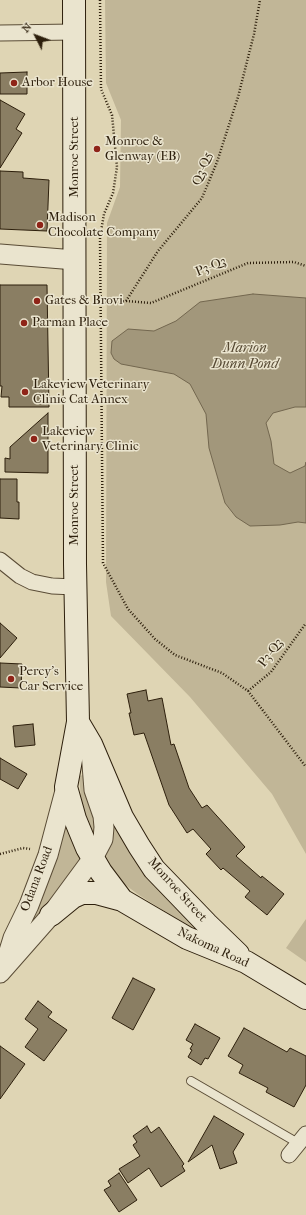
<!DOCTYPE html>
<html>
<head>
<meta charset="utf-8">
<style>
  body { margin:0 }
  #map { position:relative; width:306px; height:1215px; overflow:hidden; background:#dfd5b4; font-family:"IM FELL French Canon",serif }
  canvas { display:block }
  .north { position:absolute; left:16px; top:16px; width:40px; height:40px; -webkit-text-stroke:3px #eae4ce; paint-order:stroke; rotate:312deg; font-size:11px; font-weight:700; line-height:16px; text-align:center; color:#2d1f0c }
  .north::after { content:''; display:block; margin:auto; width:14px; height:18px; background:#2d1f0c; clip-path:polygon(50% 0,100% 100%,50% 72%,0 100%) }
</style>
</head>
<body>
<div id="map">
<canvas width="306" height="1215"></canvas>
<div class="north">N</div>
</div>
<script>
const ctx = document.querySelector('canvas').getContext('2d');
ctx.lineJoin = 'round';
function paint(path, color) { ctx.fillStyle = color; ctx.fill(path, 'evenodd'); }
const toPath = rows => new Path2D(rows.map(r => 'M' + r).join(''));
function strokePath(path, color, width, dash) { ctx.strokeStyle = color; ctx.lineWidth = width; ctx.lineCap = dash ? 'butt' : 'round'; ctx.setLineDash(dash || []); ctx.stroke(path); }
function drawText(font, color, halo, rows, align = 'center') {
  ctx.font = font + ' "IM FELL French Canon",serif'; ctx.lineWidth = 3; ctx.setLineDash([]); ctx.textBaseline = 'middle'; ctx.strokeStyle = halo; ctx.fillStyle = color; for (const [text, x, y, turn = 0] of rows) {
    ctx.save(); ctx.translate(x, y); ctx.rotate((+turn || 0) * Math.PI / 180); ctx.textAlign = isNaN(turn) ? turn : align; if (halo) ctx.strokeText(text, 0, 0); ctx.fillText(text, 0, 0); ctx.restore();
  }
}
paint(toPath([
  [105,0,306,0,306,854,272,794,190,697,111,616,106,582,107,223,120,187,121,120,106,83],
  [95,765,205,937,139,895,124,884,104,857],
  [83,775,95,813,95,840,82,808,79,776],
  [66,815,84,859,30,928,27,926],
  [306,919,306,962,286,948]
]), '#c1b697');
const water = toPath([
  [253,294,306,298,306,407,295,407,273,413,266,423,271,441,274,464,290,473,305,466,306,462,306,523,298,522,280,525,250,526,236,517,225,503,209,448,206,414,190,384,174,374,121,364,114,359,111,353,112,341,128,329,154,331,176,321,200,302,253,294]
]);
paint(water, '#a2977b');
strokePath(water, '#73674f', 1);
const building = toPath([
  [27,72,27,94,0,94,0,73,27,72],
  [0,100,25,114,16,129,22,133,0,168,0,100],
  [0,171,23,172,23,178,49,180,47,231,0,229,0,171],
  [0,285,47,285,49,407,9,407,9,397,1,397,2,386,0,386,0,285],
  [48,413,48,473,5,472,5,458,10,459,10,447,48,413],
  [0,479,17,479,17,502,19,502,19,519,0,518,0,479],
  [0,623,17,638,0,658,0,623],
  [0,663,22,664,21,688,0,687,0,663],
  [146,690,148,701,162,698,171,745,174,744,189,788,202,808,207,805,245,847,236,856,261,878,262,876,284,894,267,915,245,897,250,891,223,868,221,870,206,854,211,849,193,829,187,833,169,805,144,733,134,735,129,713,131,713,127,694,146,690],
  [33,724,35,745,15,747,13,726,33,724],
  [0,758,27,774,18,789,0,779,0,758],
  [133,978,155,989,133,1030,112,1018,133,978],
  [38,1001,52,1012,48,1017,67,1030,44,1061,25,1047,38,1029,25,1019,38,1001],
  [195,1024,220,1038,208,1059,205,1058,201,1065,188,1057,192,1050,190,1049,193,1044,186,1040,195,1024],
  [244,1028,287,1052,290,1048,306,1056,306,1085,294,1107,266,1092,268,1088,239,1073,243,1065,228,1056,244,1028],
  [0,1046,25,1064,0,1099,0,1046],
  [214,1116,244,1134,233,1152,237,1163,220,1169,212,1145,188,1162,214,1116],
  [147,1126,151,1133,159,1127,184,1164,182,1166,185,1171,161,1187,149,1168,128,1183,119,1169,140,1156,133,1145,137,1142,133,1136,147,1126],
  [119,1173,137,1200,119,1212,104,1190,111,1186,108,1181,119,1173]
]);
paint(building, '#8a7e63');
strokePath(building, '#2d1f0c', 1);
const service = toPath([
  [191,1081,298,1143]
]);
const minor = toPath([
  [0,33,75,32],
  [0,560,20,576,32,582,52,586,75,587],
  [289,1155,306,1134]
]);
const tertiary = toPath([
  [0,254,75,260],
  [5,964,13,938,29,905,48,855,66,787],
  [0,973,51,915,93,858,103,839,104,827,103,816,94,790,91,752]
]);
const secondary = toPath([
  [74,0,75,564,78,722,66,787,75,819,87,848,101,872,122,900,187,938,246,962,306,998],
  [78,722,91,744,122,817,139,846,154,869,207,924,238,954],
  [51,915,73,897,82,893,96,893,122,900]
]);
strokePath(service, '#5a4c36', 10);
strokePath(minor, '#5a4c36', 17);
strokePath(tertiary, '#5a4c36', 21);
strokePath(secondary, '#2d1f0c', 24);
strokePath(toPath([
  [100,0,101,89,112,115,117,167,113,193,104,214,100,237,103,563,128,609,155,639,175,655,222,673,248,691,306,767],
  [126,301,151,303,248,263,294,262,306,266],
  [102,303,126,301,158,251,202,198,217,162,238,97,254,34,260,0],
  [248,691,271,672,306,623],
  [0,854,23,848,30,849]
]), '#2d1f0c', 2.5, [1, 2]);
strokePath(service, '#eae4ce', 8);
strokePath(minor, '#eae4ce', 15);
strokePath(tertiary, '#eae4ce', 19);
strokePath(secondary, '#eae4ce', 22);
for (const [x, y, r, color] of [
  [14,83,4,"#8f2418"],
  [97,149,4,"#8f2418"],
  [40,225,4,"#8f2418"],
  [37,301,4,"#8f2418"],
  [24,323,4,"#8f2418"],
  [25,392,4,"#8f2418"],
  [34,439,4,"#8f2418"],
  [11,679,4,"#8f2418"]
]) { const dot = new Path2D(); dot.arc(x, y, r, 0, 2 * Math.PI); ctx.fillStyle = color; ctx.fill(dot); strokePath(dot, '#eae4ce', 1.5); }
drawText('13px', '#2d1f0c', '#eae4ce', [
  ["Arbor House",22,83],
  ["Monroe &",105,142],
  ["Glenway (EB)",105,157],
  ["Madison",48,218],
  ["Chocolate Company",48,233],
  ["Gates & Brovi",45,301],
  ["Parman Place",32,323],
  ["Lakeview Veterinary",33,385],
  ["Clinic Cat Annex",33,400],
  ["Lakeview",42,432],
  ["Veterinary Clinic",42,447],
  ["Percy's",19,672],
  ["Car Service",19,687]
], 'left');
drawText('13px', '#2d1f0c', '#eae4ce', [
  ["Monroe Street",75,157,-90],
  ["Q3-Q5",203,169,-69],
  ["P3-Q3",211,267,-22],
  ["Monroe Street",75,505,-90],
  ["P3-Q3",271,653,-53],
  ["Odana Road",37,879,-69],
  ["Monroe Street",177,890,48],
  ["Nakoma Road",213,948,25]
]);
drawText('italic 14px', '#564933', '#eae4ce', [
  ["Marion",245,349],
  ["Dunn Pond",245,365]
]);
</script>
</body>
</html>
